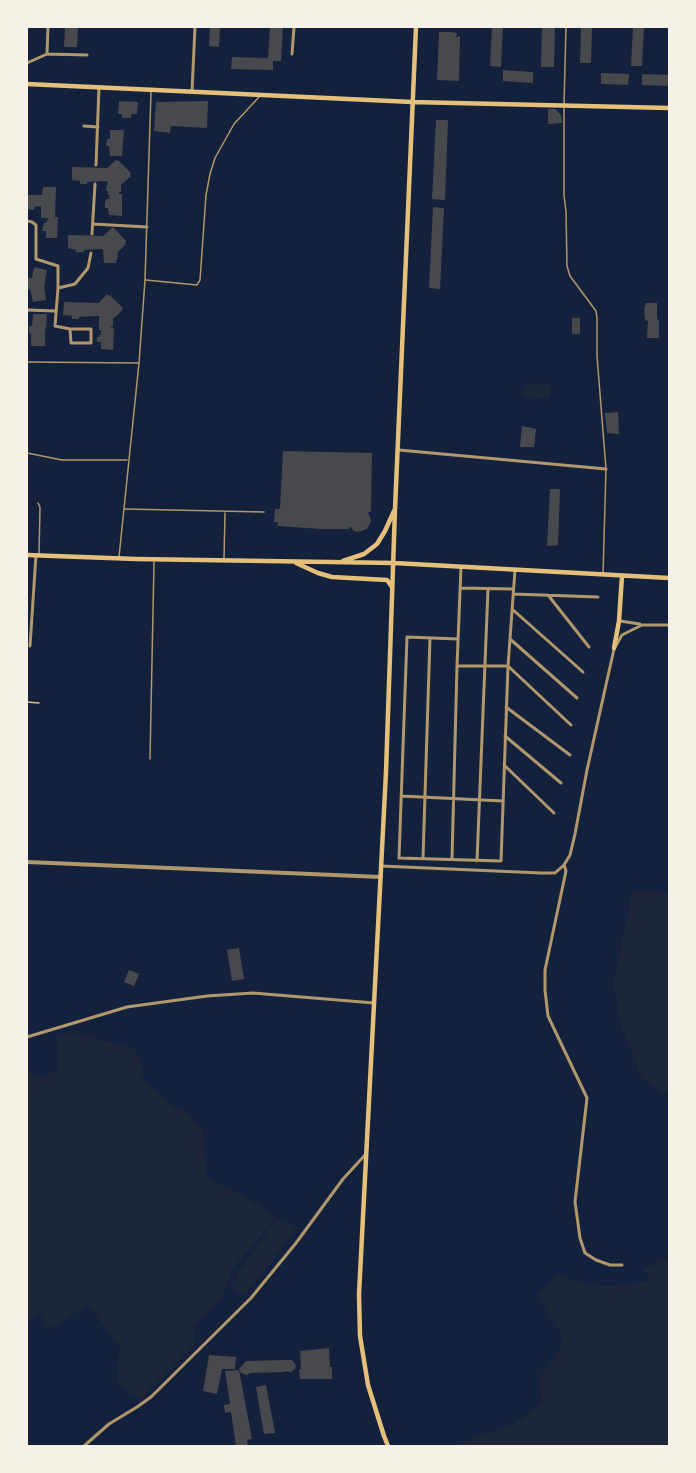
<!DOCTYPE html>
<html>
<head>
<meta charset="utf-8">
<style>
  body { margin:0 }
  #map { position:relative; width:696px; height:1473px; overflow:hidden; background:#14213d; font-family:"Source Sans 3",sans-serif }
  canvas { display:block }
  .frame { position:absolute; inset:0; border:28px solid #f6f1e7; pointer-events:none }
</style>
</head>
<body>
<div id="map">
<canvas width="696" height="1473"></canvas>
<div class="frame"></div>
</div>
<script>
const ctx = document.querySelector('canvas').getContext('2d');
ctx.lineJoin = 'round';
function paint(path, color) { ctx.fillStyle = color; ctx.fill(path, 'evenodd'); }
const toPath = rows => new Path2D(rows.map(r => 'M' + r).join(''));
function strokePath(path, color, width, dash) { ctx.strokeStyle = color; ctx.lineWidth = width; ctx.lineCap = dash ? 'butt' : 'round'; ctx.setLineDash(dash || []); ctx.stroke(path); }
paint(toPath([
  [552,384,549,398,521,397,524,385],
  [669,892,669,1095,642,1079,619,1019,614,983,632,893],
  [73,1032,101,1041,129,1046,136,1050,140,1060,144,1080,172,1106,184,1110,203,1131,206,1175,214,1182,245,1196,276,1218,232,1269,223,1296,193,1325,194,1346,141,1399,119,1385,118,1363,120,1348,89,1305,49,1329,40,1313,27,1324,27,1073,42,1077,58,1070,59,1057,56,1036],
  [276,1220,298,1227,250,1288,243,1295,229,1286,236,1280,238,1273],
  [669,1258,669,1446,453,1446,514,1424,541,1404,540,1376,554,1361,563,1339,539,1293,557,1276,593,1287,633,1284,651,1280,642,1269]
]), '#1d2539');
paint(toPath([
  [65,27,78,27,77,47,64,47],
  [210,27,220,27,219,47,209,46],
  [270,27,283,27,281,61,273,61,273,70,231,69,232,57,268,58],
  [492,27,503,27,501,67,490,66],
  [542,27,555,27,554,67,541,67],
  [581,27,592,27,591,63,580,63],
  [633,27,644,27,642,66,631,66],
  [439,32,451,32,457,33,456,37,460,36,459,81,437,80],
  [503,70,533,72,533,83,503,81],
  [601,73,629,74,628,85,601,84],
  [642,74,669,75,669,86,642,85],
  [119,101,138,102,137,114,131,114,131,118,122,118,122,114,118,114],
  [208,101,207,128,171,126,170,133,154,131,156,102],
  [548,109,555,109,561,115,562,123,548,124],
  [436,120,448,120,445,200,432,199],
  [110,130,124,130,122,156,110,156,109,146,106,146,107,139,110,139],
  [116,160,117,161,118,160,131,173,130,175,131,176,121,185,121,192,119,192,119,194,122,194,122,216,109,215,108,208,105,208,105,201,106,201,106,199,109,199,110,195,108,195,108,191,106,191,107,184,108,184,107,181,87,182,87,184,80,184,80,181,72,180,72,167,107,168],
  [43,187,56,187,55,217,58,217,57,238,46,238,46,231,42,231,44,223,46,223,48,218,41,218,41,206,34,207,34,210,27,209,27,195,42,195],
  [433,207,444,208,440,289,429,288],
  [113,227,126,241,125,243,126,244,118,252,117,260,116,260,116,263,104,263,103,249,84,250,84,252,76,252,76,250,68,248,68,235,103,236],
  [34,267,47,270,44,287,46,300,33,302,30,289,27,290,27,278,32,278],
  [107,294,109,296,110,295,123,308,121,310,122,311,113,319,113,327,111,327,111,328,114,328,113,350,101,349,101,342,97,342,97,337,99,337,99,335,101,335,101,331,102,331,99,330,99,318,100,317,99,316,79,317,79,319,72,319,72,316,63,315,64,302,99,303],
  [646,303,657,303,657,319,659,320,659,338,647,338,648,321,645,320,644,309],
  [33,314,47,314,46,329,45,329,45,346,31,346,31,334,29,333,29,326,32,326],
  [572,318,580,318,580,334,572,334],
  [618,412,619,434,607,433,605,413],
  [522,426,536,429,534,447,520,447],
  [283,451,372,453,371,512,368,512,370,517,371,522,367,529,358,532,354,531,350,526,349,529,321,529,277,526,278,522,274,522,275,509,280,509],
  [550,489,560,489,558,545,547,546],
  [239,948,244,979,232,981,227,950],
  [129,970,139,974,134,986,124,982],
  [329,1348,330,1367,332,1367,332,1379,300,1379,299,1370,301,1369,300,1351],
  [209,1355,236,1357,235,1369,222,1369,217,1394,203,1391],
  [288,1360,292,1360,296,1365,295,1369,291,1372,285,1371,285,1372,250,1373,247,1375,241,1373,239,1369,246,1361],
  [239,1370,252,1439,247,1440,248,1446,236,1446,231,1412,225,1413,224,1405,230,1404,225,1371],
  [266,1385,275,1433,264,1434,256,1387]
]), '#48494c');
strokePath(toPath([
  [27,702,39,703]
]), '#e5c07b', 1.5);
strokePath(toPath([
  [564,104,566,27],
  [564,108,564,195,566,212,567,266,570,276,596,311,597,318,597,356,606,469,603,574],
  [146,280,197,285,200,280,206,195,210,174,215,158,234,124,259,97],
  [27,362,139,363],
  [27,453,62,460,127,460],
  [38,503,40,507,39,554],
  [125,509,264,512],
  [119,557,139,363,145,280,151,92],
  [224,559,225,513],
  [150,759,154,562]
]), '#b1986c', 1.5);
strokePath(toPath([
  [47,54,48,27],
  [292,54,294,27],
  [27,63,47,54,87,55],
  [192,91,195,27],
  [84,126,98,127],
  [96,165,99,87],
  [27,221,32,222,36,225,36,259,58,266,58,288,55,326,70,329,91,329,91,343,71,343,70,329],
  [93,224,147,227],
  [92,234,95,184],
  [58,288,75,284,88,268,91,253],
  [27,310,55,311],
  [399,450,606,469],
  [461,567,457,666,508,666,515,570],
  [460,588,513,589],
  [513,594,598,597],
  [548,595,589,647],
  [512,609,583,672],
  [620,621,640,624],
  [458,639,407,637,399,858,501,861,508,666],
  [510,639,577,698],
  [30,646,36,555],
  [508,666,571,725],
  [506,707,570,755],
  [505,736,561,783],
  [504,765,554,813],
  [401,796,503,801],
  [423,858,430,638],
  [452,859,457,666],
  [477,861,488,589],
  [564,865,566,871,545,970,545,990,548,1016,587,1098,575,1202,580,1238,585,1253,596,1260,610,1265,622,1265],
  [381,866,541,873,555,873,564,865,570,855,575,834,587,770,614,649,622,635,642,625,669,625],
  [27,1037,127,1007,207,996,253,993,374,1003],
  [84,1446,109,1424,137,1407,151,1397,251,1298,296,1243,343,1179,365,1155]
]), '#b1986c', 3);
strokePath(toPath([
  [27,862,381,877]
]), '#b1986c', 4);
strokePath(toPath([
  [27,84,412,102,669,108],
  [27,555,136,559,394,563,669,578],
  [343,561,364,554,377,544,385,531,394,511],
  [296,563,318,573,332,577,387,580,392,587],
  [614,648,619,621,622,576],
  [388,1446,384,1436,368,1385,360,1336,359,1294,386,772,395,509,416,27]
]), '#e5c07b', 4.5);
</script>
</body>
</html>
